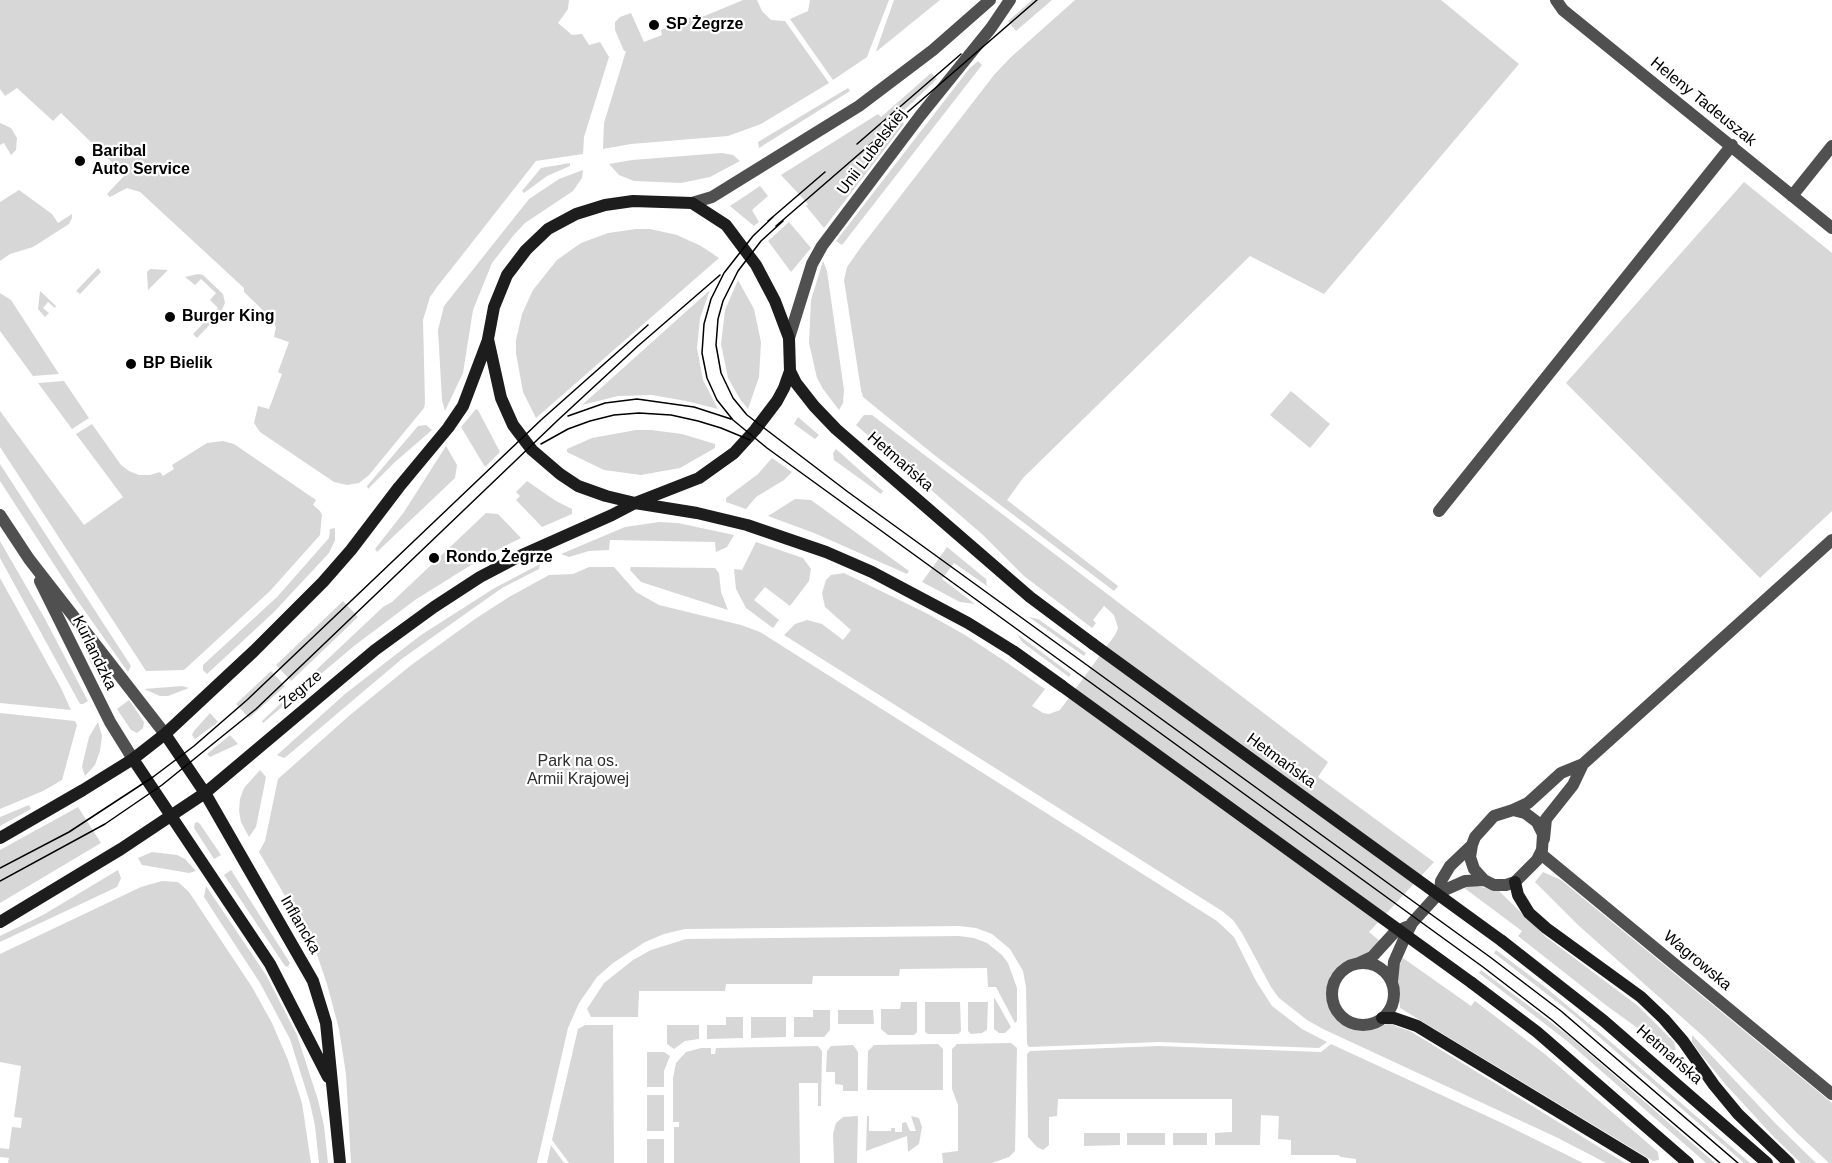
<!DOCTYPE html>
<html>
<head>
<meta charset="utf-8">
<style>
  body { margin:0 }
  canvas { display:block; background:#fff }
</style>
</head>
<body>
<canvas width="1832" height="1163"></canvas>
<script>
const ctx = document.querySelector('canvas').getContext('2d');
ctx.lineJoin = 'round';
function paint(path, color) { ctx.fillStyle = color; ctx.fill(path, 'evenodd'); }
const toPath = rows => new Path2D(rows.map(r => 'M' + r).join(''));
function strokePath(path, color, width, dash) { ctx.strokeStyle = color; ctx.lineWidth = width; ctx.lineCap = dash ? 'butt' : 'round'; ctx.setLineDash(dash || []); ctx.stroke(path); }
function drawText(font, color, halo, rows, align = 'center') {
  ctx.font = font + ' Arial,sans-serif'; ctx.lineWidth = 4.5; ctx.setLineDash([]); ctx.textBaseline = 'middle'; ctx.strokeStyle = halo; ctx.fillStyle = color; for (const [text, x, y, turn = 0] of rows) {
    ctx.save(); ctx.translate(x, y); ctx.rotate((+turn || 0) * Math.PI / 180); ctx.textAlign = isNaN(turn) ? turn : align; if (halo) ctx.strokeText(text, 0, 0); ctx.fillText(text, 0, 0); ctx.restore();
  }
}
paint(toPath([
  [0,0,569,0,568,9,558,23,572,35,582,34,589,45,600,42,609,57,584,137,583,154,536,161,437,287,430,297,423,320,425,403,424,408,369,475,359,483,347,485,334,482,260,432,254,423,258,406,269,409,282,374,278,372,289,342,274,337,276,327,272,319,244,292,244,288,140,192,127,188,110,197,107,194,125,175,61,113,53,121,17,88,5,96,0,89],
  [743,0,757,0,762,11,771,20,785,21,829,83,761,124,728,136,631,144,603,149,604,123,626,51,624,51,615,30,615,22,620,17,631,13,644,42,662,35,661,30,693,16,695,20],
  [810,0,889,0,867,57,833,80,790,19,808,11],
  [894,0,940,0,877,51,876,51],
  [1032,0,1052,0,1016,31,1008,21],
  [1075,0,1441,0,1519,64,1324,294,1250,256,1023,478,1007,500,1118,586,1114,591,933,454,863,397,861,390,844,280,847,267,861,247,994,75,1010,58],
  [978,61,982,65,842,245,836,241,969,69],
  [931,73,937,79,898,116,904,124,824,228,806,206,808,204,781,175,878,114,881,117],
  [848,88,850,91,759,148,758,142],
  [0,123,11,128,17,138,16,150,11,155,4,143,0,145],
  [722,153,733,155,740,161,710,177,681,183,634,181,619,175,609,164,632,160],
  [570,163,570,166,547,176,524,193,522,191,541,168],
  [583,170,582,178,573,191,525,223,513,236,492,263,473,310,463,373,445,411,442,400,438,330,444,306,529,199,559,179],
  [1744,182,1832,253,1832,511,1760,578,1566,383],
  [760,186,768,196,752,210,759,222,754,226,730,206],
  [19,190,52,214,58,223,72,214,72,218,69,224,33,247,10,254,0,261,0,202],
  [789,222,811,248,791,272,768,241],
  [636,229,650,229,677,235,701,246,719,258,536,418,523,392,516,353,516,340,522,314,533,290,557,260,581,243,608,233],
  [823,261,827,271,844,390,843,403,839,410,823,389,817,378,809,343,811,300],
  [98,268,101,272,80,294,76,291],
  [150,269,168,270,148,290,147,272],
  [198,274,203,275,223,294,225,303,220,314,197,338,193,334,218,308,210,300,216,293,201,279,195,285,185,277],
  [738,280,754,309,761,342,759,377,748,409,740,399,728,378,721,344,725,310],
  [710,290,700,318,697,348,703,380,718,409,686,401,652,395,618,396,582,405],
  [40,291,56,306,55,308,48,302,43,308,49,313,45,317,38,309],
  [0,293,11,300,59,374,33,376,0,331],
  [64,381,89,418,72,429,38,383],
  [1291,391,1330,424,1310,448,1270,415],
  [476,409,478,410,500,452,485,467,461,427],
  [0,411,84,525,123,497,76,434,92,424,121,465,129,471,139,475,150,475,160,472,163,476,174,469,172,465,207,443,223,441,234,444,316,500,313,505,320,511,322,515,320,535,270,591,184,670,146,671,0,447],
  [864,415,872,415,1328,762,1318,777,1434,862,1369,932,1380,941,1367,953,1341,964,1330,976,1330,1005,1346,1024,1365,1028,1394,1023,1395,1026,1410,1031,1625,1163,1606,1163,1558,1138,1323,1029,1307,1020,1279,998,1271,987,1242,933,1233,920,1222,911,784,635,795,624,807,620,822,624,843,640,851,630,825,607,822,593,826,580,831,575,844,573,926,613,965,635,1003,660,1045,689,1032,706,1043,713,1049,714,1060,710,1115,635,1118,628,1114,615,1104,606,1093,620,1096,623,1092,628,1024,576,983,535,856,425],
  [798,417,819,435,815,439,794,424],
  [426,425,432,430,395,462,368,489,367,486,418,426],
  [636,430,651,430,682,434,715,444,715,448,680,468,641,475,604,470,567,452,567,449,592,438],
  [446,446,457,465,455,478,377,552,375,549,404,512],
  [836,449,883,491,881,494,834,460,833,453],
  [772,458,792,472,784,480,756,497,746,509,726,502,726,498,758,474],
  [0,464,131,666,128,672,77,600,0,481],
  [527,481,556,501,572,509,572,514,542,527,516,500,520,496,516,492],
  [795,499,811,500,909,571,907,574,814,533,768,516],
  [486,513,498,514,521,538,487,555,415,600,354,646,263,723,262,721,383,607,392,602],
  [659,522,678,523,734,535,727,547,716,552,715,542,610,540,609,550,589,551,569,557,561,554,625,527],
  [335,528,335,540,329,553,273,613,207,674,203,670,203,665,277,597,329,538,330,529],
  [0,541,45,619,88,701,83,704,80,704,0,558],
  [756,542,803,558,811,569,809,581,790,606,765,587,754,600,779,620,773,628,746,608,736,589,734,569,742,570],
  [947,547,986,579,987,586,954,563,942,579,975,604,960,602,922,582],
  [540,564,539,569,502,588,403,658,287,756,284,758,277,755,345,694,421,635,493,589],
  [589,567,614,567,636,592,659,605,741,625,760,632,1217,921,1234,937,1256,981,1272,1006,1302,1029,1327,1042,1319,1048,1159,1042,1029,1047,1027,1044,1026,987,1023,971,1010,949,992,934,976,928,959,926,685,929,664,934,645,942,613,963,597,977,579,1003,568,1028,537,1163,351,1163,346,1074,339,1029,327,984,313,943,259,852,265,841,278,779,350,715,410,666,475,619,509,597,549,575,573,574],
  [631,567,715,568,719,573,721,592,728,610,641,582,630,570],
  [0,578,61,688,71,710,0,703],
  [343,601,358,617,291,681,276,665],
  [1029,617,1038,619,1086,653,1084,656],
  [1017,634,1071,674,1069,677,1022,642],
  [90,655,95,656,115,682,105,689,89,659],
  [271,671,285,686,249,718,236,704],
  [182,686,189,688,168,696,160,696,144,689],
  [129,700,144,722,143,728,137,733,131,730,117,709],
  [0,713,75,721,77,725,62,780,43,791,0,809],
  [210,713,218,722,195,739,192,735,194,731],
  [98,722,102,736,100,751,95,765,85,776,82,767,83,762,89,737],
  [230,735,238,744,210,757,207,754],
  [260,770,266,777,256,827,249,837,241,822,239,811,240,799,244,788],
  [29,805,31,809,0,826,0,817],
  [78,807,101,843,0,903,0,850],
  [197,822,200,824,221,855,214,859,194,828,195,823],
  [152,852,177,855,185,859,196,871,189,873,142,865,138,858],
  [118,870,121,878,117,887,0,942,0,936,43,915],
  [231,870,290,963,288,967,285,966,224,875],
  [1543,872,1561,880,1832,1103,1832,1163,1829,1163,1797,1133,1704,1037,1578,925,1535,882],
  [162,881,178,882,189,892,252,987,272,1023,288,1060,302,1103,311,1163,8,1163,9,1158,0,1157,0,1148,9,1149,12,1127,21,1128,22,1118,14,1117,21,1066,0,1062,0,954,141,887],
  [1472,885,1499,891,1546,937,1637,1005,1674,1042,1676,1050,1668,1050,1607,1006,1518,936,1522,931,1463,887],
  [206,886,266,975,297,1035,318,1100,324,1126,328,1163,319,1163,315,1126,310,1103,290,1039,260,983,204,897],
  [959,936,974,938,987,943,1002,955,1008,963,1017,988,1017,1021,1015,1023,996,987,988,987,987,968,900,969,899,976,813,976,812,984,726,984,725,991,639,991,638,1017,591,1017,587,1009,604,983,633,960,651,950,686,939],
  [1496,950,1545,987,1612,1043,1750,1163,1744,1163,1575,1016,1494,953],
  [1403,958,1471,1006,1475,1001,1546,1055,1658,1152,1659,1160,1653,1161,1400,1008,1398,980,1399,966],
  [1481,970,1569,1036,1715,1163,1706,1163,1567,1041,1479,973],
  [994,997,1011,1027,1005,1033,999,1033,994,1029],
  [901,1002,917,1002,917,1032,914,1035,888,1035,881,1029,881,1009,900,1009],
  [925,1002,960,1002,961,1031,958,1034,928,1034,925,1032],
  [968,1002,988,1002,987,1030,982,1033,971,1034,968,1031],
  [813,1010,830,1010,830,1030,824,1037,794,1037,794,1017,813,1017],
  [838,1010,873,1010,874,1024,838,1024],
  [726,1017,743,1017,743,1038,707,1039,707,1025,726,1025],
  [751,1017,786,1017,786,1037,751,1038],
  [585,1025,613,1025,614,1163,569,1163,552,1140,578,1029],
  [667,1025,699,1025,699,1039,685,1041,674,1049,667,1044],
  [1692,1035,1775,1123,1816,1163,1801,1163,1774,1137,1726,1085,1699,1052,1692,1042],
  [1011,1043,1017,1048,1015,1151,1009,1157,992,1163,943,1163,942,1153,958,1151,958,1105,952,1089,952,1049,957,1044],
  [938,1044,943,1049,943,1090,867,1090,868,1051,874,1045],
  [1331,1044,1504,1124,1583,1163,1356,1163,1356,1159,1341,1157,1338,1155,1291,1155,1291,1140,1278,1139,1279,1116,1261,1115,1260,1145,1215,1145,1215,1133,1232,1132,1232,1099,1058,1099,1057,1116,1049,1117,1049,1145,1043,1150,1037,1147,1028,1137,1027,1054,1030,1051,1159,1046,1321,1052],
  [853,1045,858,1052,858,1091,843,1091,843,1085,835,1084,835,1072,826,1072,827,1051,831,1046],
  [818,1046,822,1051,821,1106,818,1106,818,1083,799,1083,800,1163,674,1163,674,1127,679,1127,679,1122,673,1122,673,1078,676,1063,686,1052,701,1048,711,1048,711,1054,715,1054,716,1048],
  [647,1052,664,1052,670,1056,664,1071,664,1087,647,1087],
  [647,1095,664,1095,664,1131,647,1131],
  [858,1116,857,1163,834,1163,833,1134,836,1123,843,1117],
  [867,1116,869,1116,869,1131,891,1131,891,1128,895,1128,895,1132,902,1132,902,1123,906,1122,910,1131,916,1131,911,1116,919,1118,922,1127,919,1144,908,1152,907,1136,866,1151],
  [1084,1133,1120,1133,1120,1145,1084,1146],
  [1127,1133,1165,1133,1165,1145,1127,1145],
  [1173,1133,1207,1133,1207,1145,1173,1145],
  [647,1139,664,1139,664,1163,647,1163],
  [551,1145,564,1163,547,1163]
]), '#d7d7d7');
strokePath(toPath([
  [1556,0,1563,10,1832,228],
  [1792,196,1832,146],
  [692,203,712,197,859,106,933,50,990,0],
  [789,338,812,264,822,246,920,116,991,28,1010,0],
  [1439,511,1732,145],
  [0,515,29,559,165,734],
  [40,581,110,722,133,759],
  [1513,810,1525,813,1537,822,1543,834,1542,850,1537,860,1515,882,1506,885,1494,885,1484,880,1474,869,1470,857,1472,845,1475,837,1494,816,1513,810],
  [1513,810,1528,803,1561,773,1583,764],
  [1544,839,1546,819,1573,785,1583,764,1832,540],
  [1541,854,1832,1094],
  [1440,892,1441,881,1450,866,1472,845],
  [1359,963,1372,957,1394,933,1406,927],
  '1332 994a31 31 0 1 1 62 0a31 31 0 1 1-62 0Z',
  [1392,982,1394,962,1405,937,1412,923,1440,892,1465,881,1484,880]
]), '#505050', 12);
strokePath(toPath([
  [790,371,796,383,814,406,836,429,1030,597,1093,644],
  [165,734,205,793,313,981,326,1023,340,1163],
  [133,759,270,964,328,1077],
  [0,838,83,790,133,759,165,734,254,651,323,582,351,550,399,487,448,428,463,406,488,340],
  [1515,882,1518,895,1529,913,1546,928,1641,997,1664,1019,1683,1041,1714,1085,1738,1114,1789,1163],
  [0,922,121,849,205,793,375,650,434,607,480,577,522,555,612,515,635,503,699,478,734,453,755,430,777,401,784,388,790,371,789,338,775,301,756,265,726,225,692,203,633,201,605,205,576,214,548,229,526,250,507,275,494,307,488,339,501,398,513,425,532,450,560,474,578,486,606,496,635,503,697,513,747,525,826,552,872,572,968,623,1013,651,1062,686],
  [1502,941,1604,1021,1767,1163],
  [1472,983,1537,1032,1688,1163],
  [1382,1018,1394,1018,1417,1026,1643,1163]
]), '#1d1d1d', 12);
strokePath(toPath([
  [857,144,961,54],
  [773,217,753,236,724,273,711,299,704,324,702,353,707,378,717,400,733,420,767,448,1483,967,1552,1020,1720,1163],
  [768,221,825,172],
  [783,221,761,241,738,271,723,301,718,319,716,345,721,373,733,398,747,415,848,492,1490,957,1561,1011,1738,1163],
  [776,226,1037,0],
  [568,416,605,403,637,399,694,407,731,419],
  [541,444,568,429,590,421,614,415,639,413,671,415,698,421,721,428,750,440],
  [0,868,69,832,153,777,194,746,247,700,541,420,648,325],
  [0,881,105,824,162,785,256,709,558,420,638,346,720,275]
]), '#000', 1.5);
strokePath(toPath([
  [1093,644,1502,941],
  [1062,686,1472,983]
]), '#1d1d1d', 12);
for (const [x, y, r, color] of [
  [654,25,6,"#000"],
  [80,161,6,"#000"],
  [170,317,6,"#000"],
  [131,364,6,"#000"],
  [434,558,6,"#000"]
]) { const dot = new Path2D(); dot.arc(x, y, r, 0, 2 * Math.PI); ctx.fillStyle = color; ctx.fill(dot); strokePath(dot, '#fff', 2); }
drawText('bold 16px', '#000', '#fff', [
  ["SP Żegrze",666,25],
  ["Baribal",92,152],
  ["Auto Service",92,170],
  ["Burger King",182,317],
  ["BP Bielik",143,364],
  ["Rondo Żegrze",446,558]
], 'left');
drawText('16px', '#000', '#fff', [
  ["Heleny Tadeuszak",1703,102,39],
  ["Unii Lubelskiej",872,152,-53],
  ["Hetmańska",900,462,41],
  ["Kurlandzka",94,653,64],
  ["Żegrze",301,690,-40],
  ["Hetmańska",1281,761,36],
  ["Inflancka",300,925,60],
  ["Wagrowska",1697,961,40],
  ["Hetmańska",1669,1055,41]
]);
drawText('16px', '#2e2e2e', '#fff', [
  ["Park na os.",578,762],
  ["Armii Krajowej",578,780]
]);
</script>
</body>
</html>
